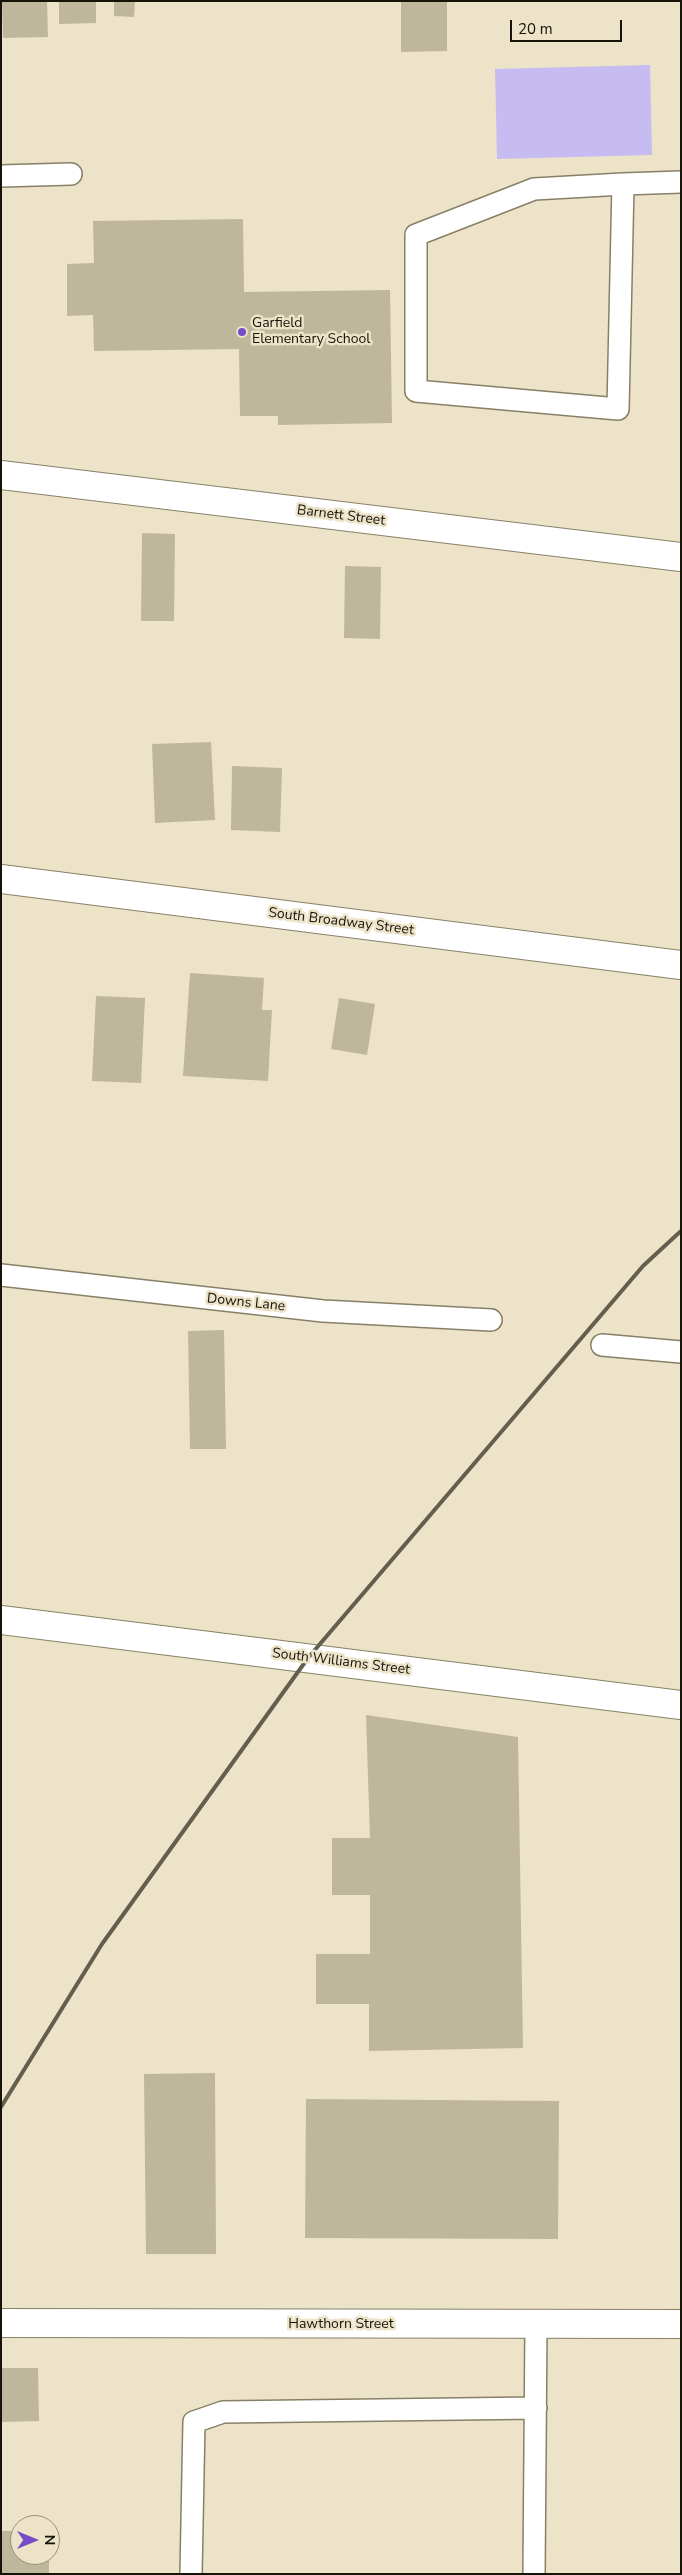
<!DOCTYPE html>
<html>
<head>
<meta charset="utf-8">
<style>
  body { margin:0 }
  #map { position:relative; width:682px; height:2575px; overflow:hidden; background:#ece3c8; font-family:"Nunito Sans",sans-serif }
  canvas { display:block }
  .frame { position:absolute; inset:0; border:2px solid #161309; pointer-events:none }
  .north { position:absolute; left:10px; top:2515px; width:50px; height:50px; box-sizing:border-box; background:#ece3c8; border:1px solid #96907c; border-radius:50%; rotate:90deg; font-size:14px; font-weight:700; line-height:20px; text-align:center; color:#161309 }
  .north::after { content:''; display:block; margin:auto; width:18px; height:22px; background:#754dc6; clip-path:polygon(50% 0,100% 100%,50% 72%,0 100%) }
  .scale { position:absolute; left:510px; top:20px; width:112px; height:22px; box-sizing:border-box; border:2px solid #161309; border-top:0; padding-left:6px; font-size:15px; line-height:18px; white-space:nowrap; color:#161309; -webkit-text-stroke:4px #ece3c8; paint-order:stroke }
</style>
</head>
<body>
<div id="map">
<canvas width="682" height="2575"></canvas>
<div class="frame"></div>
<div class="north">N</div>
<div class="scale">20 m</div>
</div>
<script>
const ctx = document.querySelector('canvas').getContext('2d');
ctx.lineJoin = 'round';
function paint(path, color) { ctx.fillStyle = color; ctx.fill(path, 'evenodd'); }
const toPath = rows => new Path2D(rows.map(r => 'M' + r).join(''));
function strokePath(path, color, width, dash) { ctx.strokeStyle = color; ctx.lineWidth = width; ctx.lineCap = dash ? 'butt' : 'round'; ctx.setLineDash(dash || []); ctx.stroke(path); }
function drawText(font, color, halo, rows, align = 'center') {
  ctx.font = font + ' "Nunito Sans",sans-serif'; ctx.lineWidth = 5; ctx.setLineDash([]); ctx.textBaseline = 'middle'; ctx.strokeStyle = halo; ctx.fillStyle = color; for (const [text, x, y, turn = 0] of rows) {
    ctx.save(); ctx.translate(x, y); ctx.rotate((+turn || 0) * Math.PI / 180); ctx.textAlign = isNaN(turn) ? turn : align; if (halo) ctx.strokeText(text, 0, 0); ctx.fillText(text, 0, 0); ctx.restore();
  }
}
paint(toPath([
  [650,65,652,155,497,159,495,69]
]), '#c7bcf1');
paint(toPath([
  [2,1,47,1,48,37,3,38],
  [59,1,96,1,96,23,59,24],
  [114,1,135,1,134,17,114,16],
  [401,1,447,1,447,51,401,52],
  [243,219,244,292,390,290,392,423,278,425,278,416,240,416,239,349,94,351,93,315,67,316,67,264,94,263,93,221],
  [142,533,175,534,174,621,141,621],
  [345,566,381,567,380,639,344,638],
  [211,742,215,820,155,823,152,744],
  [232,766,282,768,280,832,231,830],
  [190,973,264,978,262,1010,272,1010,268,1081,183,1076],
  [96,996,145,998,141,1083,92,1081],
  [339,998,375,1004,367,1055,331,1049],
  [224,1330,226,1449,190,1449,188,1331],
  [366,1715,518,1737,523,2048,369,2051,369,2004,316,2004,316,1954,370,1954,370,1895,332,1895,332,1838,370,1838],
  [215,2073,216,2254,146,2254,144,2074],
  [306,2099,559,2101,558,2239,305,2238],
  [1,2368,38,2368,39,2421,1,2422],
  [1,2531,20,2531,20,2555,49,2555,49,2574,1,2574]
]), '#bfb79c');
const lane = toPath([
  [1,176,71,174],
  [623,184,618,409,416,391,416,235,534,189,623,184,681,182],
  [1,1275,323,1311,491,1320],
  [602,1345,681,1352],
  [191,2574,194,2422,223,2412,536,2408],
  [534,2574,536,2324]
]);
const street = toPath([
  [1,475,681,557],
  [1,1620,681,1705],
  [1,2323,681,2324]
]);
const secondary = toPath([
  [1,879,681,965]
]);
strokePath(lane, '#878067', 24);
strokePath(street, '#878067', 30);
strokePath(secondary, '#878067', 30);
strokePath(lane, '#fff', 21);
strokePath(street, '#fff', 28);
strokePath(secondary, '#fff', 28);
strokePath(toPath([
  [1,2107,102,1944,308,1658,643,1266,681,1231]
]), '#635e4e', 4);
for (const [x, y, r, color] of [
  [242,332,5,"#754dc6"]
]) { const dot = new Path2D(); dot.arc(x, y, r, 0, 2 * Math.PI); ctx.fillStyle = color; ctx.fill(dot); strokePath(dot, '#ece3c8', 2); }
drawText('14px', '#161309', '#ece3c8', [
  ["Garfield",252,324],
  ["Elementary School",252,340]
], 'left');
drawText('14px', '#161309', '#ece3c8', [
  ["Barnett Street",341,516,7],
  ["South Broadway Street",341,922,7],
  ["Downs Lane",246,1303,6],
  ["South Williams Street",341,1662,7],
  ["Hawthorn Street",341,2325]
]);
</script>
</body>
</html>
